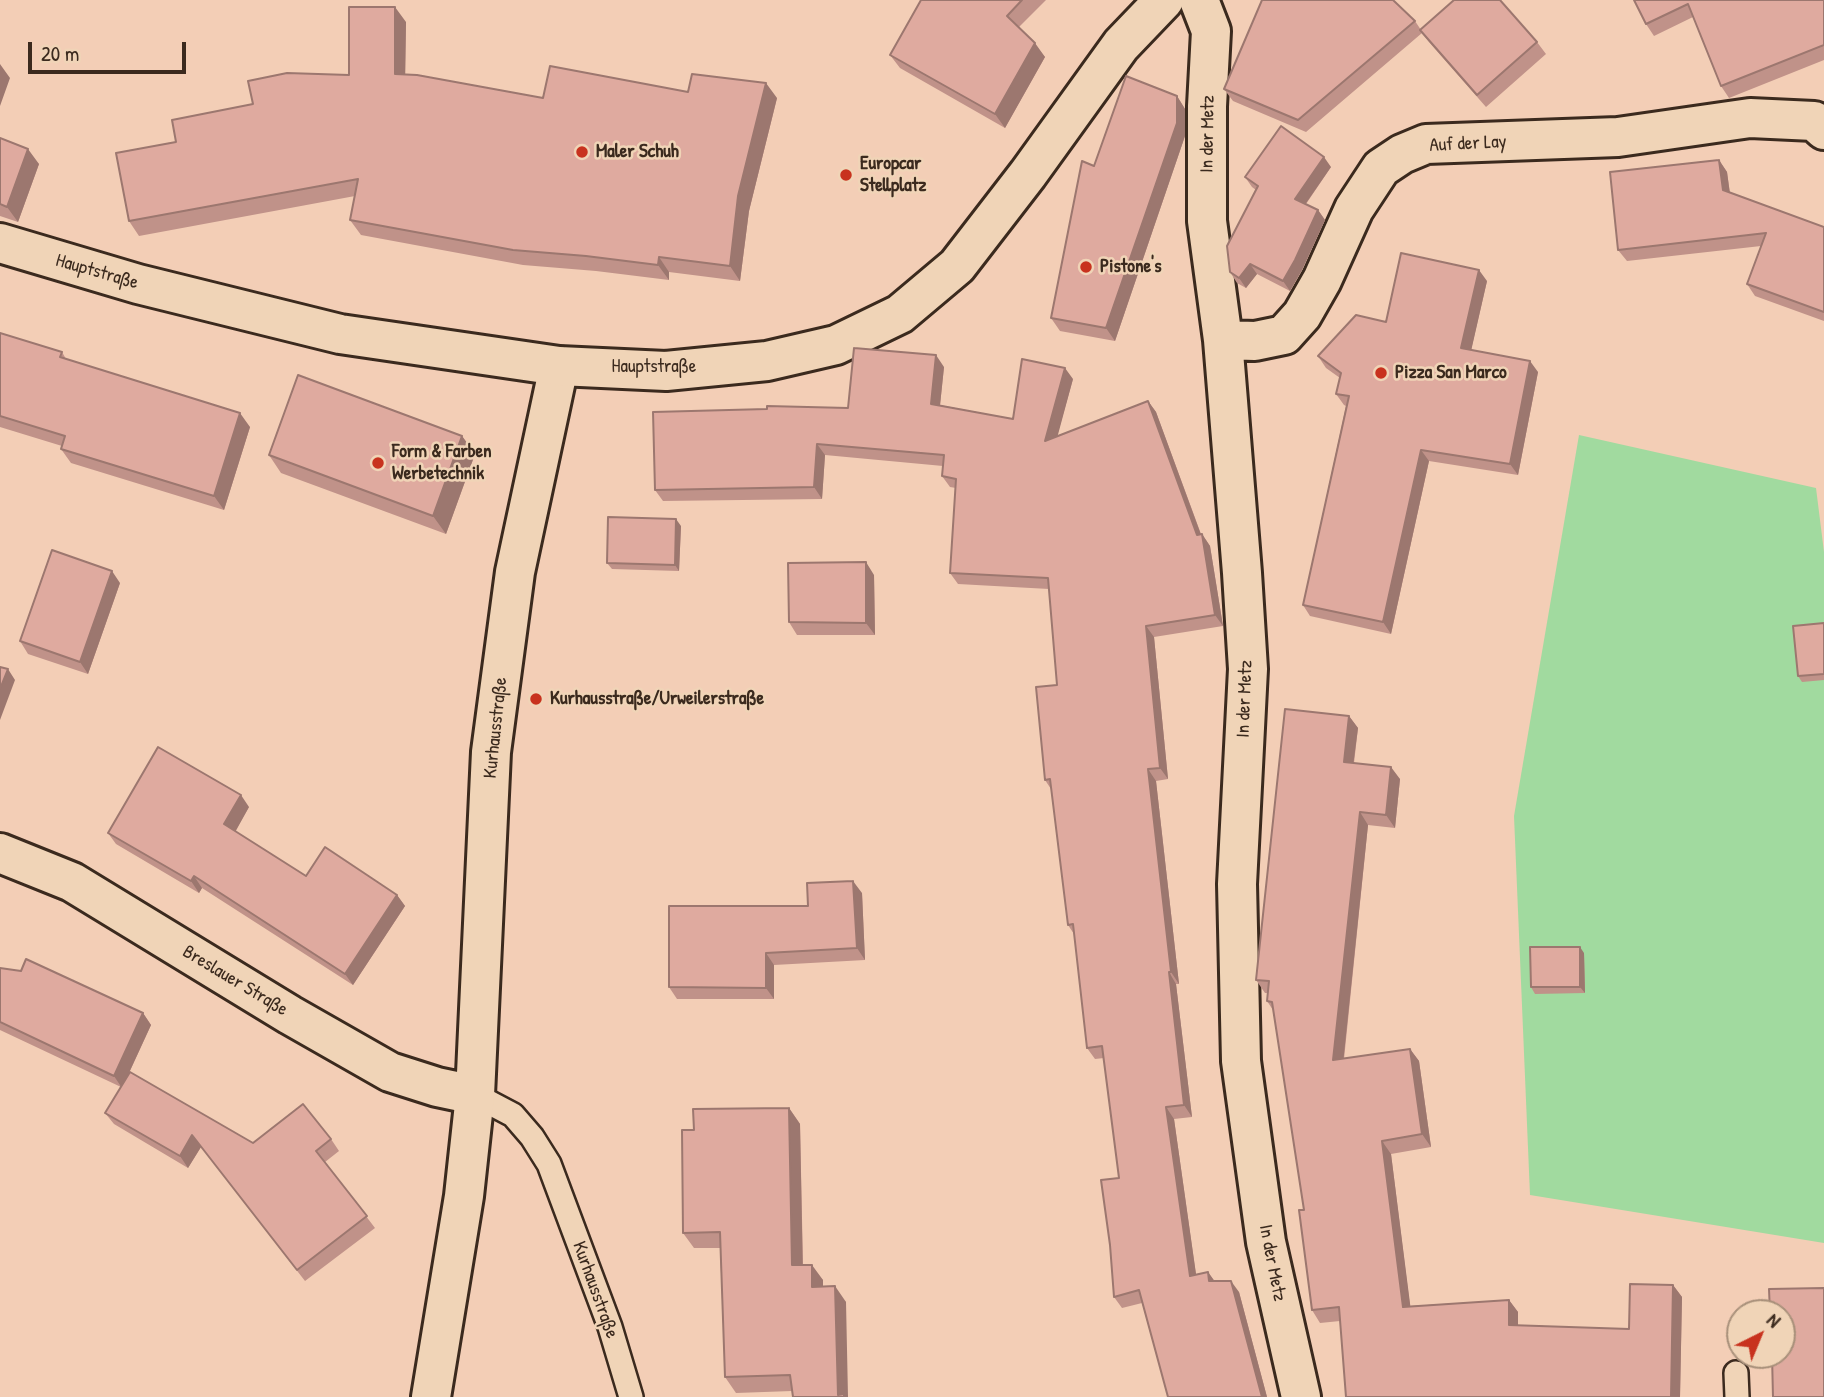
<!DOCTYPE html>
<html>
<head>
<meta charset="utf-8">
<style>
  body { margin:0 }
  #map { position:relative; width:1824px; height:1397px; overflow:hidden; background:#f3ceb6; font-family:"Patrick Hand",sans-serif }
  canvas { display:block }
  .north { position:absolute; left:1726px; top:1299px; width:70px; height:70px; box-sizing:border-box; background:#f0d4b7; border:2px solid #a8907a; border-radius:50%; rotate:43deg; font-size:19px; font-weight:700; line-height:28px; text-align:center; color:#3b2a1e }
  .north::after { content:''; display:block; margin:auto; width:24px; height:32px; background:#c8321e; clip-path:polygon(50% 0,100% 100%,50% 72%,0 100%) }
  .scale { position:absolute; left:28px; top:42px; width:158px; height:32px; box-sizing:border-box; border:4px solid #3b2a1e; border-top:0; padding-left:9px; font-size:21px; line-height:24px; white-space:nowrap; color:#3b2a1e; -webkit-text-stroke:5px #f0d4b7; paint-order:stroke }
</style>
</head>
<body>
<div id="map">
<canvas width="1824" height="1397"></canvas>
<div class="north">N</div>
<div class="scale">20 m</div>
</div>
<script>
const ctx = document.querySelector('canvas').getContext('2d');
ctx.lineJoin = 'round';
function paint(path, color) { ctx.fillStyle = color; ctx.fill(path, 'evenodd'); }
const toPath = rows => new Path2D(rows.map(r => 'M' + r).join(''));
function strokePath(path, color, width, dash) { ctx.strokeStyle = color; ctx.lineWidth = width; ctx.lineCap = dash ? 'butt' : 'round'; ctx.setLineDash(dash || []); ctx.stroke(path); }
function drawText(font, color, halo, rows, align = 'center') {
  ctx.font = font + ' "Patrick Hand",sans-serif'; ctx.lineWidth = 5; ctx.setLineDash([]); ctx.textBaseline = 'middle'; ctx.strokeStyle = halo; ctx.fillStyle = color; for (const [text, x, y, turn = 0] of rows) {
    ctx.save(); ctx.translate(x, y); ctx.rotate((+turn || 0) * Math.PI / 180); ctx.textAlign = isNaN(turn) ? turn : align; if (halo) ctx.strokeText(text, 0, 0); ctx.fillText(text, 0, 0); ctx.restore();
  }
}
paint(toPath([
  [1579,435,1816,488,1824,552,1824,1243,1530,1195,1514,816]
]), '#a1da9f');
const lane = toPath([
  [475,1095,513,1115,532,1137,549,1164,610,1327,631,1397],
  [1736,1373,1737,1397]
]);
const street = toPath([
  [1199,0,1211,31,1207,106,1207,221,1223,340,1242,573,1248,669,1237,884,1241,1061,1266,1242,1301,1397],
  [1223,340,1255,341,1284,335,1302,315,1322,280,1354,209,1381,168,1402,154,1426,144,1618,137,1750,118,1814,121,1824,130],
  [0,853,72,882,290,1015,390,1072,437,1087,475,1095],
  [431,1397,464,1196,475,1095,491,752,515,572,559,366]
]);
const secondary = toPath([
  [0,243,138,284,340,334,559,366,666,371,767,361,836,345,900,314,957,266,1028,174,1121,45,1164,0]
]);
strokePath(lane, '#3b2a1e', 28);
strokePath(street, '#3b2a1e', 44);
strokePath(secondary, '#3b2a1e', 44);
strokePath(lane, '#f0d4b7', 23);
strokePath(street, '#f0d4b7', 38);
strokePath(secondary, '#f0d4b7', 38);
paint(toPath([
  [921,0,1046,0,1019,27,1045,57,1005,128,900,68,890,55],
  [1634,0,1824,0,1824,60,1729,98,1721,86,1693,17,1654,36,1646,24],
  [1415,21,1421,30,1537,42,1546,54,1486,107,1429,42,1422,33,1306,132,1233,101,1224,89],
  [406,22,405,74,543,98,688,92,777,98,749,211,740,281,669,272,669,280,596,271,523,265,361,235,350,220,355,196,139,236,129,221,176,142,349,75],
  [1177,96,1185,109,1185,136,1115,341,1060,331,1051,318,1094,166],
  [0,138,39,164,18,222,0,216],
  [1719,160,1727,172,1730,193,1824,227,1824,321,1755,296,1747,284,1761,246,1627,261,1618,250],
  [1331,167,1306,204,1318,210,1325,220,1302,270,1290,291,1257,274,1246,288,1237,283,1230,272,1256,190,1252,187,1245,177],
  [1487,281,1471,350,1538,372,1518,475,1429,461,1391,634,1310,616,1303,605,1346,406,1344,405,1336,394,1340,378,1326,368,1318,356,1386,322],
  [0,333,62,352,66,359,250,427,224,510,71,463,61,449,62,446,0,427],
  [944,367,940,405,1013,419,1073,379,1057,436,1148,401,1156,412,1201,534,1202,534,1210,546,1223,626,1154,637,1168,779,1156,781,1179,984,1176,984,1192,1117,1174,1119,1196,1275,1208,1272,1214,1281,1239,1292,1267,1397,1168,1397,1142,1303,1122,1308,1114,1297,1119,1178,1104,1058,1095,1059,1087,1048,1074,934,1068,925,1051,789,1045,780,1057,685,1049,589,958,584,950,573,956,488,950,487,942,476,943,466,825,455,822,499,663,501,655,490],
  [462,436,475,454,446,534,281,473,269,455],
  [681,526,679,571,612,569,607,563],
  [874,575,875,635,797,635,789,622],
  [120,583,88,674,28,654,20,641],
  [1824,623,1824,680,1802,682,1798,676],
  [1349,716,1358,728,1354,763,1400,779,1395,828,1368,825,1344,1059,1410,1049,1419,1061,1431,1147,1391,1154,1410,1306,1509,1300,1518,1312,1518,1325,1629,1329,1673,1285,1682,1297,1680,1397,1346,1397,1340,1321,1320,1323,1312,1310,1304,1210,1273,1010,1267,1001,1268,993,1265,993,1256,980],
  [249,807,235,831,306,876,397,895,405,906,353,985,202,888,199,893,116,844,108,833],
  [862,893,865,960,774,965,774,999,677,999,669,987,808,906],
  [1584,953,1585,993,1535,994,1531,987],
  [0,968,143,1013,151,1025,129,1073,253,1143,331,1139,339,1151,325,1162,375,1228,305,1281,201,1147,188,1168,114,1124,105,1113,121,1087,0,1030],
  [789,1108,800,1124,803,1265,823,1280,823,1286,846,1302,792,1391,736,1393,725,1377,720,1248,694,1248,683,1233,694,1130]
]), '#c09289');
paint(toPath([
  [395,7,406,22,405,89,395,74],
  [1035,43,1045,57,1005,128,995,114],
  [0,64,10,78,0,106],
  [766,83,777,98,749,211,740,281,730,266,738,196],
  [1177,96,1185,109,1185,136,1115,341,1106,328],
  [28,149,39,164,18,222,7,207],
  [1324,157,1331,167,1302,209,1295,199],
  [1719,160,1727,172,1731,202,1723,190],
  [1318,210,1325,220,1302,270,1290,291,1283,281],
  [659,257,669,272,669,280,658,265],
  [1250,264,1257,274,1246,288,1239,278],
  [1479,270,1487,281,1469,360,1461,348],
  [936,355,944,367,939,415,931,404],
  [1530,361,1538,372,1518,475,1510,464],
  [1065,368,1073,379,1053,453,1045,441],
  [1148,401,1156,412,1204,543,1202,534,1210,546,1223,626,1215,615,1197,535],
  [240,413,250,427,224,510,214,496],
  [462,436,475,454,446,534,433,516],
  [817,444,825,455,822,499,814,487],
  [1421,450,1429,461,1391,634,1383,622],
  [676,519,681,526,679,571,675,565],
  [866,562,874,575,875,635,866,623],
  [112,571,120,583,88,674,80,662],
  [1146,626,1154,637,1168,779,1160,768],
  [8,669,15,680,0,720,0,689],
  [1349,716,1358,728,1352,774,1344,762],
  [1391,767,1400,779,1395,828,1386,815],
  [1148,769,1156,781,1179,984,1171,972],
  [241,795,249,807,233,836,224,824],
  [1360,812,1368,825,1342,1073,1333,1060],
  [194,876,202,888,199,893,191,881],
  [853,881,862,893,865,960,857,948],
  [397,895,405,906,353,985,345,974],
  [1580,947,1584,953,1585,993,1580,987],
  [766,953,774,965,774,999,766,988],
  [1169,972,1176,984,1192,1117,1184,1105],
  [143,1013,151,1025,122,1088,114,1076],
  [1410,1049,1419,1061,1431,1147,1422,1134],
  [1166,1107,1174,1119,1198,1288,1190,1276],
  [789,1108,800,1124,803,1281,792,1265],
  [192,1135,201,1147,188,1168,180,1156],
  [1382,1141,1391,1154,1412,1319,1403,1307],
  [812,1265,823,1280,823,1302,812,1287],
  [1208,1272,1216,1283,1209,1281],
  [1231,1281,1239,1292,1267,1397,1262,1397],
  [1673,1285,1682,1297,1680,1397,1671,1397],
  [835,1286,846,1302,848,1397,840,1397,838,1395],
  [1509,1300,1518,1312,1518,1338,1509,1325]
]), '#9c776f');
const building = toPath([
  [921,0,1022,0,1007,16,1035,43,995,114,890,55,921,0],
  [1262,0,1393,0,1415,21,1298,120,1224,89,1262,0],
  [1454,0,1500,0,1537,42,1477,95,1420,30,1454,0],
  [1634,0,1824,0,1824,45,1721,86,1688,4,1646,24,1634,0],
  [349,7,395,7,395,74,417,75,543,98,550,66,688,92,692,74,766,83,738,196,730,266,659,257,658,265,586,256,513,250,350,220,358,179,129,221,116,153,176,142,172,120,253,104,248,81,287,73,349,75,349,7],
  [1126,76,1177,96,1177,123,1106,328,1051,318,1082,161,1094,166,1126,76],
  [1281,126,1324,157,1295,199,1318,210,1295,260,1283,281,1250,264,1239,278,1230,272,1227,246,1258,186,1245,177,1281,126],
  [0,138,28,149,7,207,0,204,0,138],
  [1719,160,1723,190,1824,227,1824,312,1747,284,1766,233,1618,250,1610,172,1719,160],
  [1401,253,1479,270,1461,348,1530,361,1510,464,1421,450,1383,622,1303,605,1349,396,1336,394,1341,373,1318,356,1356,315,1386,322,1401,253],
  [0,333,62,352,60,357,240,413,214,496,61,449,65,436,0,416,0,333],
  [854,348,936,355,931,404,1013,419,1022,359,1065,368,1045,441,1148,401,1197,535,1202,534,1215,615,1146,626,1160,768,1148,769,1171,972,1169,972,1184,1105,1166,1107,1190,1276,1208,1272,1209,1281,1231,1281,1262,1397,1168,1397,1139,1290,1114,1297,1110,1245,1101,1180,1119,1178,1102,1046,1087,1048,1073,924,1068,925,1050,779,1045,780,1036,687,1057,685,1048,578,950,573,956,479,942,476,944,455,817,444,814,487,655,490,653,412,767,409,767,406,848,408,854,348],
  [298,375,462,436,433,516,269,455,298,375],
  [608,517,676,519,675,565,607,563,608,517],
  [52,550,112,571,80,662,20,641,52,550],
  [866,562,866,623,789,622,788,563,866,562],
  [1824,623,1824,674,1798,676,1793,626,1824,623],
  [0,667,8,669,0,689,0,667],
  [1285,709,1349,716,1344,762,1391,767,1386,815,1360,812,1333,1060,1410,1049,1422,1134,1382,1141,1403,1307,1509,1300,1509,1325,1629,1329,1630,1284,1673,1285,1671,1397,1346,1397,1339,1307,1312,1310,1299,1210,1304,1210,1272,1002,1267,1001,1269,981,1256,980,1285,709],
  [158,747,241,795,224,824,306,876,325,847,397,895,345,974,194,876,191,881,108,833,158,747],
  [853,881,857,948,766,953,766,988,669,987,669,906,808,906,807,883,853,881],
  [1530,947,1580,947,1580,987,1531,987,1530,947],
  [26,959,143,1013,114,1076,0,1022,0,968,21,971,26,959],
  [130,1072,253,1143,303,1104,331,1139,316,1151,367,1216,297,1270,192,1135,180,1156,105,1113,130,1072],
  [789,1108,792,1265,812,1265,812,1287,835,1286,838,1395,844,1394,844,1397,793,1397,790,1375,725,1377,720,1232,683,1233,682,1130,694,1130,693,1109,789,1108],
  [1824,1288,1824,1397,1773,1397,1772,1355,1782,1355,1782,1313,1770,1313,1769,1289,1824,1288]
]);
paint(building, '#dfaa9f');
strokePath(building, '#9c776f', 2);
for (const [x, y, r, color] of [
  [582,152,7,"#c8321e"],
  [846,175,7,"#c8321e"],
  [1086,267,7,"#c8321e"],
  [1381,373,7,"#c8321e"],
  [378,463,7,"#c8321e"],
  [536,699,7,"#c8321e"]
]) { const dot = new Path2D(); dot.arc(x, y, r, 0, 2 * Math.PI); ctx.fillStyle = color; ctx.fill(dot); strokePath(dot, '#f0d4b7', 2.5); }
drawText('19px', '#3b2a1e', '#f0d4b7', [
  ["In der Metz",1208,134,-89],
  ["Auf der Lay",1468,144,-3],
  ["Hauptstraße",97,272,16],
  ["Hauptstraße",654,367],
  ["In der Metz",1245,699,-88],
  ["Kurhausstraße",496,728,-84],
  ["Breslauer Straße",235,981,31],
  ["In der Metz",1272,1263,79],
  ["Kurhausstraße",595,1290,70]
]);
drawText('bold 19px', '#3b2a1e', '#f0d4b7', [
  ["Maler Schuh",596,152],
  ["Europcar",860,164],
  ["Stellplatz",860,186],
  ["Pistone's",1100,267],
  ["Pizza San Marco",1395,373],
  ["Form & Farben",392,452],
  ["Werbetechnik",392,474],
  ["Kurhausstraße/Urweilerstraße",550,699]
], 'left');
</script>
</body>
</html>
